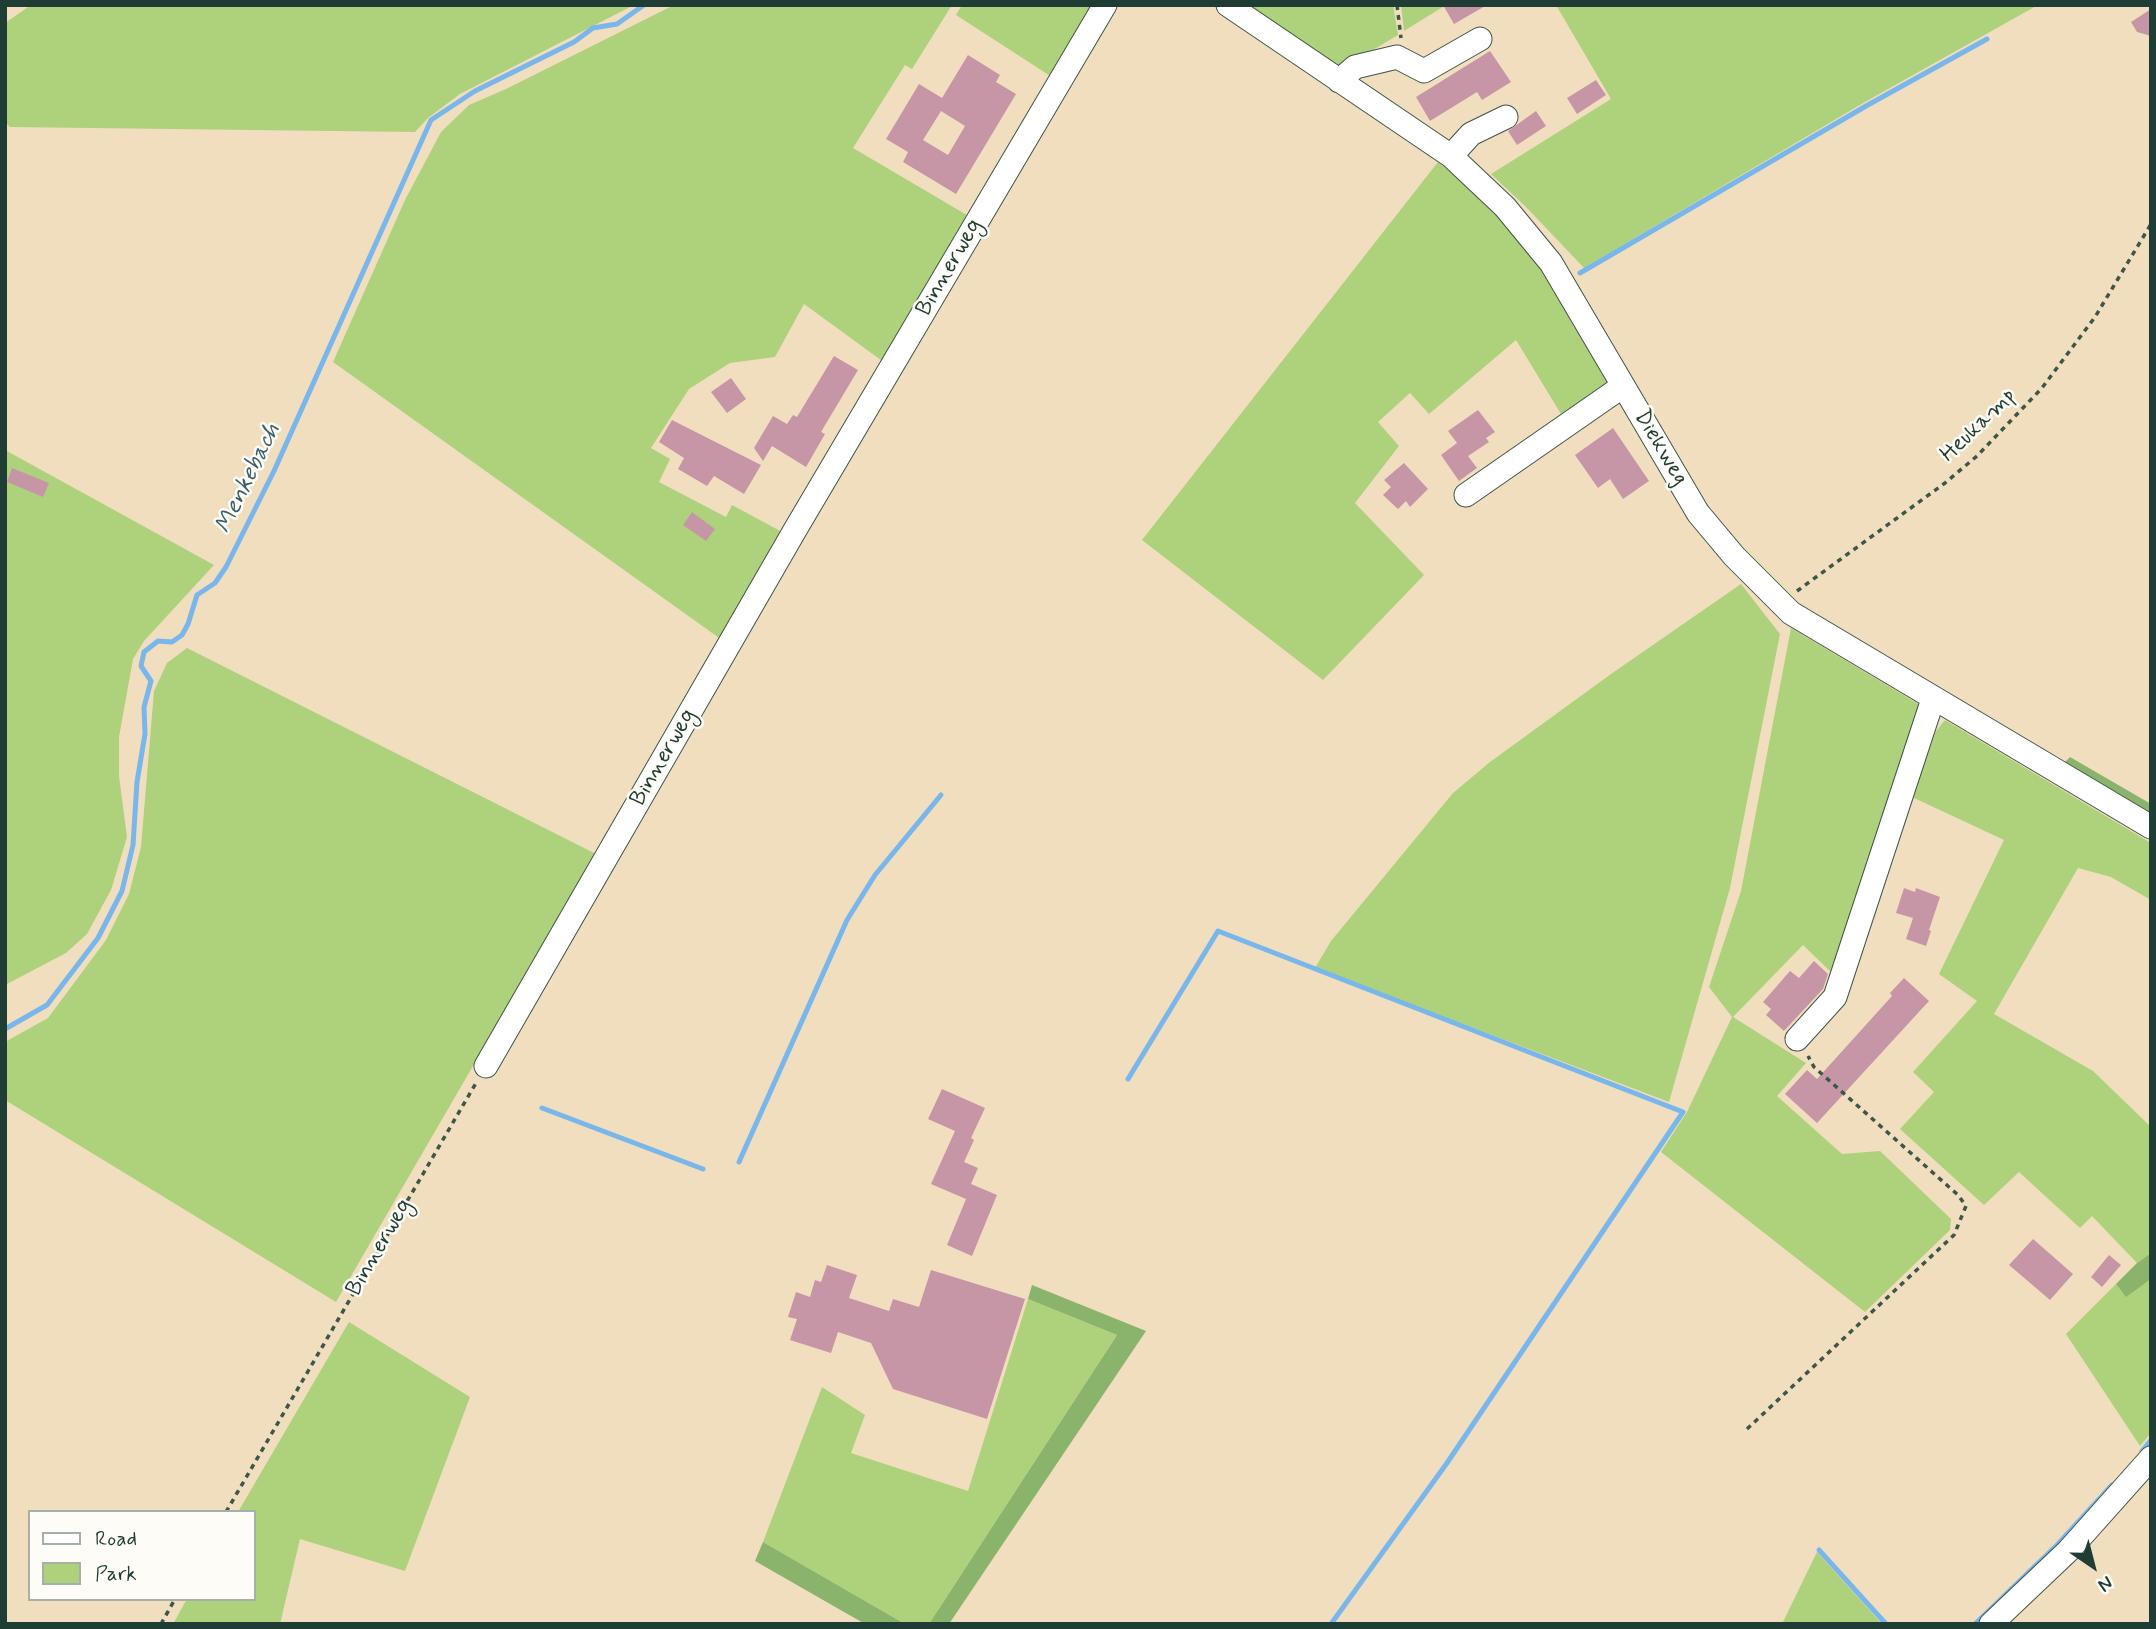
<!DOCTYPE html>
<html>
<head>
<meta charset="utf-8">
<style>
  body { margin:0 }
  #map { position:relative; width:2156px; height:1629px; overflow:hidden; background:#f0debf; font-family:Mynerve,sans-serif }
  canvas { display:block }
  .frame { position:absolute; inset:0; border:7px solid #1f3d34; pointer-events:none }
  .legend { position:absolute; left:28px; top:1510px; width:228px; height:91px; box-sizing:border-box; background:#fdfcf7; border:2px solid #a4b0a9; margin:0; padding:9px 12px; list-style:none; font-size:21px; color:#1f3d34 }
  .legend li { display:flex; align-items:center; gap:14px; height:35px }
  .legend b { width:35px; border:2px solid #a4b0a9 }
  .north { position:absolute; left:2058px; top:1531px; width:70px; height:70px; -webkit-text-stroke:5px #fdfcf7; paint-order:stroke; rotate:145deg; font-size:19px; font-weight:700; line-height:28px; text-align:center; color:#1f3d34 }
  .north::after { content:''; display:block; margin:auto; width:24px; height:32px; background:#1f3d34; clip-path:polygon(50% 0,100% 100%,50% 72%,0 100%) }
</style>
</head>
<body>
<div id="map">
<canvas width="2156" height="1629"></canvas>
<div class="frame"></div>
<ul class="legend">
<li><b style="height:9px;background:#fff"></b>Road</li>
<li><b style="height:19px;background:#aed27b"></b>Park</li>
</ul>
<div class="north">N</div>
</div>
<script>
const ctx = document.querySelector('canvas').getContext('2d');
ctx.lineJoin = 'round';
function paint(path, color) { ctx.fillStyle = color; ctx.fill(path, 'evenodd'); }
const toPath = rows => new Path2D(rows.map(r => 'M' + r).join(''));
function strokePath(path, color, width, dash) { ctx.strokeStyle = color; ctx.lineWidth = width; ctx.lineCap = dash ? 'butt' : 'round'; ctx.setLineDash(dash || []); ctx.stroke(path); }
function drawText(font, color, halo, rows, align = 'center') {
  ctx.font = font + ' Mynerve,sans-serif'; ctx.lineWidth = 5; ctx.setLineDash([]); ctx.textBaseline = 'middle'; ctx.strokeStyle = halo; ctx.fillStyle = color; for (const [text, x, y, turn = 0] of rows) {
    ctx.save(); ctx.translate(x, y); ctx.rotate((+turn || 0) * Math.PI / 180); ctx.textAlign = isNaN(turn) ? turn : align; if (halo) ctx.strokeText(text, 0, 0); ctx.fillText(text, 0, 0); ctx.restore();
  }
}
paint(toPath([
  [31,5,634,5,460,94,428,118,415,132,10,127,5,122,5,23],
  [674,5,952,5,912,69,905,65,853,148,972,218,885,363,804,304,775,357,730,363,689,389,651,448,670,459,659,482,726,517,732,505,784,533,722,640,333,362,405,200,441,132,469,105,506,89],
  [962,5,1099,5,1055,79,956,15],
  [1247,5,1393,5,1398,35,1341,69],
  [1401,5,1446,5,1404,31],
  [1556,5,2038,5,1865,102,1584,268,1527,208,1491,174,1611,99],
  [1438,162,1500,210,1544,267,1610,382,1561,414,1516,340,1429,414,1410,393,1378,422,1399,446,1355,503,1424,575,1323,680,1142,540],
  [5,450,214,565,144,641,133,659,119,737,119,776,127,837,111,890,87,934,66,953,5,985],
  [1741,584,1780,634,1730,888,1669,1102,1315,968,1331,941,1453,793,1490,762,1611,674],
  [1791,628,1925,708,1834,975,1803,945,1733,1017,1806,1063,1777,1096,1842,1154,1880,1151,1951,1219,1950,1230,1865,1312,1661,1152,1687,1112,1732,1017,1709,987,1741,891],
  [187,648,596,854,336,1302,5,1100,5,1042,48,1018,106,940,129,894,141,847,154,691,167,663],
  [1945,720,2151,843,2151,900,2111,877,2078,868,1994,1014,2093,1071,2151,1127,2151,1253,2137,1263,2092,1216,2080,1228,2019,1172,1984,1205,1900,1129,1934,1092,1913,1072,1977,1001,1939,974,2004,840,1912,797,1936,731],
  [2151,1279,2151,1433,2140,1446,2066,1334,2116,1284,2126,1296],
  [1028,1299,1117,1335,929,1624,905,1624,763,1542,822,1387,865,1415,851,1453,968,1491],
  [349,1322,470,1397,405,1571,300,1539,280,1624,173,1624,187,1599,254,1599,254,1512,238,1512],
  [1817,1552,1882,1624,1782,1624]
]), '#aed27b');
paint(toPath([
  [2070,757,2151,804,2151,817,2063,764],
  [2151,1253,2151,1279,2126,1297,2116,1284,2137,1263],
  [1032,1285,1146,1331,949,1624,929,1624,1117,1335,1028,1299],
  [763,1542,905,1624,865,1624,755,1561]
]), '#8ab46b');
strokePath(toPath([
  [1580,273,1866,106,1987,39],
  [5,1029,47,1005,98,938,122,891,133,845,137,782,145,734,144,707,151,681,141,666,144,652,158,641,172,642,182,635,188,624,197,595,215,583,226,567,274,471,431,120,475,91,574,42,593,28,617,24,644,5],
  [1128,1079,1218,931,1683,1112,1447,1463,1331,1624],
  [542,1108,703,1169],
  [739,1162,847,920,875,875,941,795],
  [2142,1451,2151,1440],
  [1819,1550,1886,1624],
  [1975,1624,2058,1544,2112,1485]
]), '#79b6ec', 5);
paint(toPath([
  [1443,5,1487,5,1454,24],
  [2151,9,2151,36,2137,32,2131,22],
  [1490,51,1511,82,1482,100,1477,92,1430,121,1416,97],
  [968,55,1000,75,996,82,1016,94,956,194,903,162,908,152,886,139,919,84,942,98],
  [941,111,965,126,948,155,923,140],
  [1596,80,1606,95,1577,114,1567,98],
  [1536,111,1546,126,1517,145,1508,131],
  [834,356,858,370,821,432,825,434,806,467,772,446,763,461,754,448,773,416,787,424,793,415,797,417],
  [731,378,746,399,727,413,711,392],
  [1478,410,1495,432,1486,438,1489,442,1468,456,1477,468,1459,481,1441,455,1457,443,1448,431],
  [672,420,761,465,744,494,714,476,707,486,678,469,684,458,659,442],
  [1613,428,1649,481,1623,499,1610,479,1598,488,1575,455],
  [1404,463,1428,489,1410,507,1406,501,1398,509,1383,495,1391,487,1384,480],
  [12,468,49,483,43,497,7,482],
  [692,512,715,529,706,541,683,525],
  [1904,888,1915,892,1916,888,1940,897,1929,930,1931,931,1926,946,1906,939,1913,918,1896,913],
  [1814,961,1828,974,1823,989,1784,1031,1766,1015,1771,1009,1763,1002,1790,971,1799,978],
  [1904,978,1929,1001,1817,1123,1785,1094,1807,1070,1817,1079,1892,996,1890,993],
  [942,1089,985,1108,971,1138,974,1140,964,1162,978,1168,971,1184,997,1195,972,1256,947,1245,966,1199,931,1184,955,1131,928,1119],
  [2033,1239,2073,1274,2050,1300,2009,1265],
  [2109,1255,2121,1265,2102,1287,2091,1277],
  [827,1265,857,1275,849,1298,889,1311,893,1299,919,1307,931,1270,1025,1299,987,1419,893,1389,871,1343,838,1332,831,1353,790,1340,797,1319,788,1317,796,1292,810,1297,815,1280,821,1282]
]), '#c696a6');
const minor = toPath([
  [1228,5,1451,156,1505,207,1551,263,1698,513,1734,556,1791,613,2151,827],
  [1339,81,1355,67,1397,57,1424,71,1480,39],
  [1451,156,1471,134,1506,117],
  [1466,495,1623,386],
  [1797,1039,1835,997,1933,699],
  [486,1066,795,530,1105,5],
  [1991,1624,2069,1550,2151,1458]
]);
strokePath(minor, '#3e5549', 25);
strokePath(toPath([
  [1397,5,1401,38],
  [1797,591,1945,483,1977,456,2042,388,2095,317,2151,224],
  [1747,1429,1954,1235,1966,1206,1958,1195,1814,1067,1808,1056],
  [226,1512,476,1083],
  [161,1624,175,1599]
]), '#3e5549', 3.5, [5, 5]);
strokePath(minor, '#fff', 23);
drawText('23px', '#1f3d34', '#fdfcf7', [
  ["Binnerweg",950,268,-60],
  ["Heukamp",1979,426,-44],
  ["Diekweg",1660,448,59],
  ["Binnerweg",664,758,-60],
  ["Binnerweg",380,1248,-60]
]);
drawText('italic 24px', '#3a616b', '#fdfcf7', [
  ["Menkebach",249,479,-64]
]);
</script>
</body>
</html>
